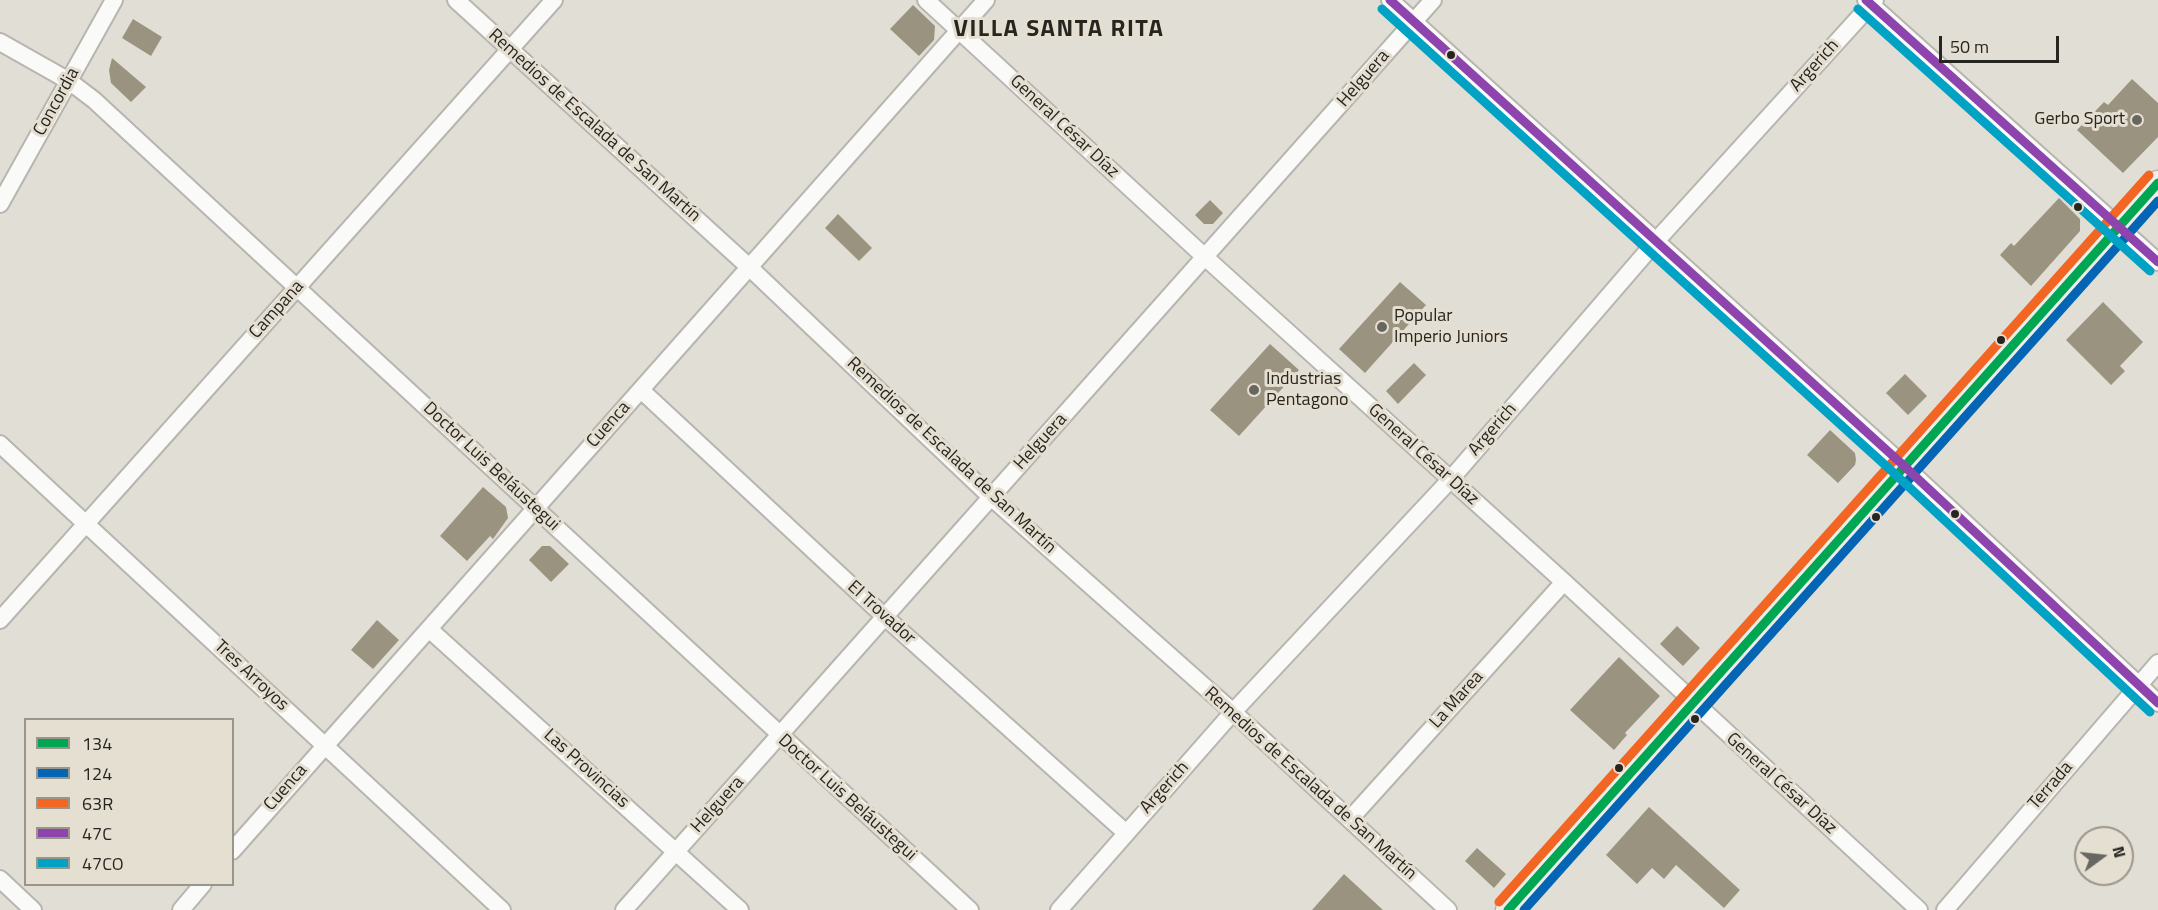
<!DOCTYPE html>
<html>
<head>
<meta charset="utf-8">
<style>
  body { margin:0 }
  #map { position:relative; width:2158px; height:910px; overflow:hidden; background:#e1ded6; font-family:"Titillium Web",sans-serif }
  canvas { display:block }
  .legend { position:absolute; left:24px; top:718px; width:210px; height:168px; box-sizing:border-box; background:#e5dfd2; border:2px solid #99958b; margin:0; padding:8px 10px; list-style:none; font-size:18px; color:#272520 }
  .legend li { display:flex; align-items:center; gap:12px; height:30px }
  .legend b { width:30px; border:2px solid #99958b }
  .north { position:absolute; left:2074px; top:826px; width:60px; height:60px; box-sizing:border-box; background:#e5dfd2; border:2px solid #99958b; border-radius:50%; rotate:75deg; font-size:16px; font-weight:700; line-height:24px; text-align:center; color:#272520 }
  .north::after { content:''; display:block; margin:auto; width:21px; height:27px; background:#686660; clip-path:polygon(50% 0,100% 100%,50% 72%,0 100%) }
  .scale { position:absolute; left:1939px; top:36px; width:120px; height:27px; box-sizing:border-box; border:3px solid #272520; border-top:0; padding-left:8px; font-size:18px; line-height:21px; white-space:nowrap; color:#272520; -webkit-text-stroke:4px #e5dfd2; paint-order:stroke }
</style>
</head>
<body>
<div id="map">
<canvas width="2158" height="910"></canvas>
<ul class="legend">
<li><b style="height:8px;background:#00a651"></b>134</li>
<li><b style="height:8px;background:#0465b4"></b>124</li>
<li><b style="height:8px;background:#f26522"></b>63R</li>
<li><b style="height:8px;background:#8e44ad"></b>47C</li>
<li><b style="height:8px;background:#02a2c5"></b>47CO</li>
</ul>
<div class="north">N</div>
<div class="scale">50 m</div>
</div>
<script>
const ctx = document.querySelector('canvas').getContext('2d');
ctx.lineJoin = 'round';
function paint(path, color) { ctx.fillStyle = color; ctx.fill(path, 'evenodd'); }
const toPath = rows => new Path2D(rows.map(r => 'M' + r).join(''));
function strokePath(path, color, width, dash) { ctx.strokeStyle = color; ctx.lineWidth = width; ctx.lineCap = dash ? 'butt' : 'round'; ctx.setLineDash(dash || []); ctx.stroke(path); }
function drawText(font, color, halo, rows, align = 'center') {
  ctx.font = font + ' "Titillium Web",sans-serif'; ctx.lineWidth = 6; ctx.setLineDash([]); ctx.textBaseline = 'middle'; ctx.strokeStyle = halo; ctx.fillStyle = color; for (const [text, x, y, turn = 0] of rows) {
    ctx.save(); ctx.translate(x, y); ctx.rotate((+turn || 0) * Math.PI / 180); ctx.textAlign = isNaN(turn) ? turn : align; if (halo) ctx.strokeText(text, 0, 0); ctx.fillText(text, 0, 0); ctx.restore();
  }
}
paint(toPath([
  [913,5,935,26,934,40,919,56,890,29],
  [133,19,162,37,151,56,122,38],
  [112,58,146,87,131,102,111,83,109,70],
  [2132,79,2158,103,2158,137,2123,173,2077,130,2104,102,2108,105],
  [2059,198,2080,219,2080,231,2031,286,2000,255,2011,243,2014,246],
  [1210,200,1223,213,1213,224,1204,224,1195,215],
  [838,214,872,248,859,261,825,228],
  [1400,282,1426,305,1365,373,1339,349],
  [2103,302,2143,342,2120,366,2125,371,2111,385,2066,340],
  [1270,344,1299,370,1239,436,1210,410],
  [1414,363,1426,375,1398,404,1386,391],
  [1905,374,1927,396,1908,415,1886,393],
  [1830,430,1855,453,1856,460,1855,465,1838,483,1807,455],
  [483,487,506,507,508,518,493,539,490,536,467,561,440,536],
  [542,546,550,546,569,564,551,582,529,560],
  [377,620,399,640,373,669,351,650],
  [1677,626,1700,648,1683,666,1660,644],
  [1619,657,1660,696,1625,733,1627,735,1614,750,1570,710],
  [1649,807,1740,890,1724,908,1676,865,1664,879,1652,868,1637,884,1606,855],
  [1477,848,1506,874,1494,888,1465,861],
  [1344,874,1383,910,1312,910]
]), '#9a937f');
const minor = toPath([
  [456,0,748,266,992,498,1233,712,1448,910],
  [926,0,1206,258,1564,582,1919,910],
  [1390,0,1903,465,2158,703],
  [1866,0,2158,262],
  [0,42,69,81,94,100,970,910],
  [0,204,114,0],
  [641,390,885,617,1125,832],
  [0,444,502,910],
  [0,620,554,0],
  [429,629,740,910],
  [1350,819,1564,582],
  [232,851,986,0],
  [0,879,33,910],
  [181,910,203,884],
  [624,910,1433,0],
  [1059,910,1233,712,1450,480,1657,240,1875,0],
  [1945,910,2158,663]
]);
const secondary = toPath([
  [1508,910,2158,183]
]);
strokePath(minor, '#b7b5af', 20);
strokePath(secondary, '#b7b5af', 27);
strokePath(minor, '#fafaf9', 16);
strokePath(secondary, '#f0eeea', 24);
strokePath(toPath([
  [1508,910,2158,183]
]), '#00a651', 9);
strokePath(toPath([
  [1524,910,2158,201]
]), '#0465b4', 9);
strokePath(toPath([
  [1499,902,2149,175]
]), '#f26522', 9);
strokePath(toPath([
  [1390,0,1903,465,2158,703],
  [1866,0,2158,262]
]), '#8e44ad', 9);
strokePath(toPath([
  [1382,9,1895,474,2150,712],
  [1858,9,2150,271]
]), '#02a2c5', 9);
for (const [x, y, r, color] of [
  [1451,55,5,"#272520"],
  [2137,120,6,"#686660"],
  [2078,207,5,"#272520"],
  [1382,327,6,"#686660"],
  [2001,340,5,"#272520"],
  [1254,390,6,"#686660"],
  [1955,514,5,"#272520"],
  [1876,517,5,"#272520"],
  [1695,719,5,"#272520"],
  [1619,768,5,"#272520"]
]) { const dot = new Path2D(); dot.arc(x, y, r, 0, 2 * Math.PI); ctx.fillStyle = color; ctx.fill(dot); strokePath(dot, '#e5dfd2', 2); }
drawText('18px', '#272520', '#e5dfd2', [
  ["Argerich",1815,66,-48],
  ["Helguera",1364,79,-49],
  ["Concordia",57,102,-61],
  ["Remedios de Escalada de San Martín",594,126,42],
  ["General César Díaz",1064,127,43],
  ["Campana",277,310,-48],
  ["Cuenca",609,425,-48],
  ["Argerich",1493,430,-49],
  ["Helguera",1041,442,-48],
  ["General César Díaz",1423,455,42],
  ["Remedios de Escalada de San Martín",951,456,43],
  ["Doctor Luis Beláustegui",491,467,43],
  ["El Trovador",881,613,42],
  ["Tres Arroyos",251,676,43],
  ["La Marea",1457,700,-48],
  ["Las Provincias",586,769,42],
  ["Remedios de Escalada de San Martín",1310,784,42],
  ["General César Díaz",1781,784,42],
  ["Terrada",2051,786,-49],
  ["Cuenca",286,788,-49],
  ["Argerich",1165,788,-48],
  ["Doctor Luis Beláustegui",847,798,42],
  ["Helguera",718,805,-48]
]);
drawText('18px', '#272520', '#e5dfd2', [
  ["Gerbo Sport",2125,120,"right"],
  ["Popular",1394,317],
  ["Imperio Juniors",1394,338],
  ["Industrias",1266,380],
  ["Pentagono",1266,401]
], 'left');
ctx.letterSpacing = '1.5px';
drawText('bold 24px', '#272520', '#e5dfd2', [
  ["VILLA SANTA RITA",1059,30]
]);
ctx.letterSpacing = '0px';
</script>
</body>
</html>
